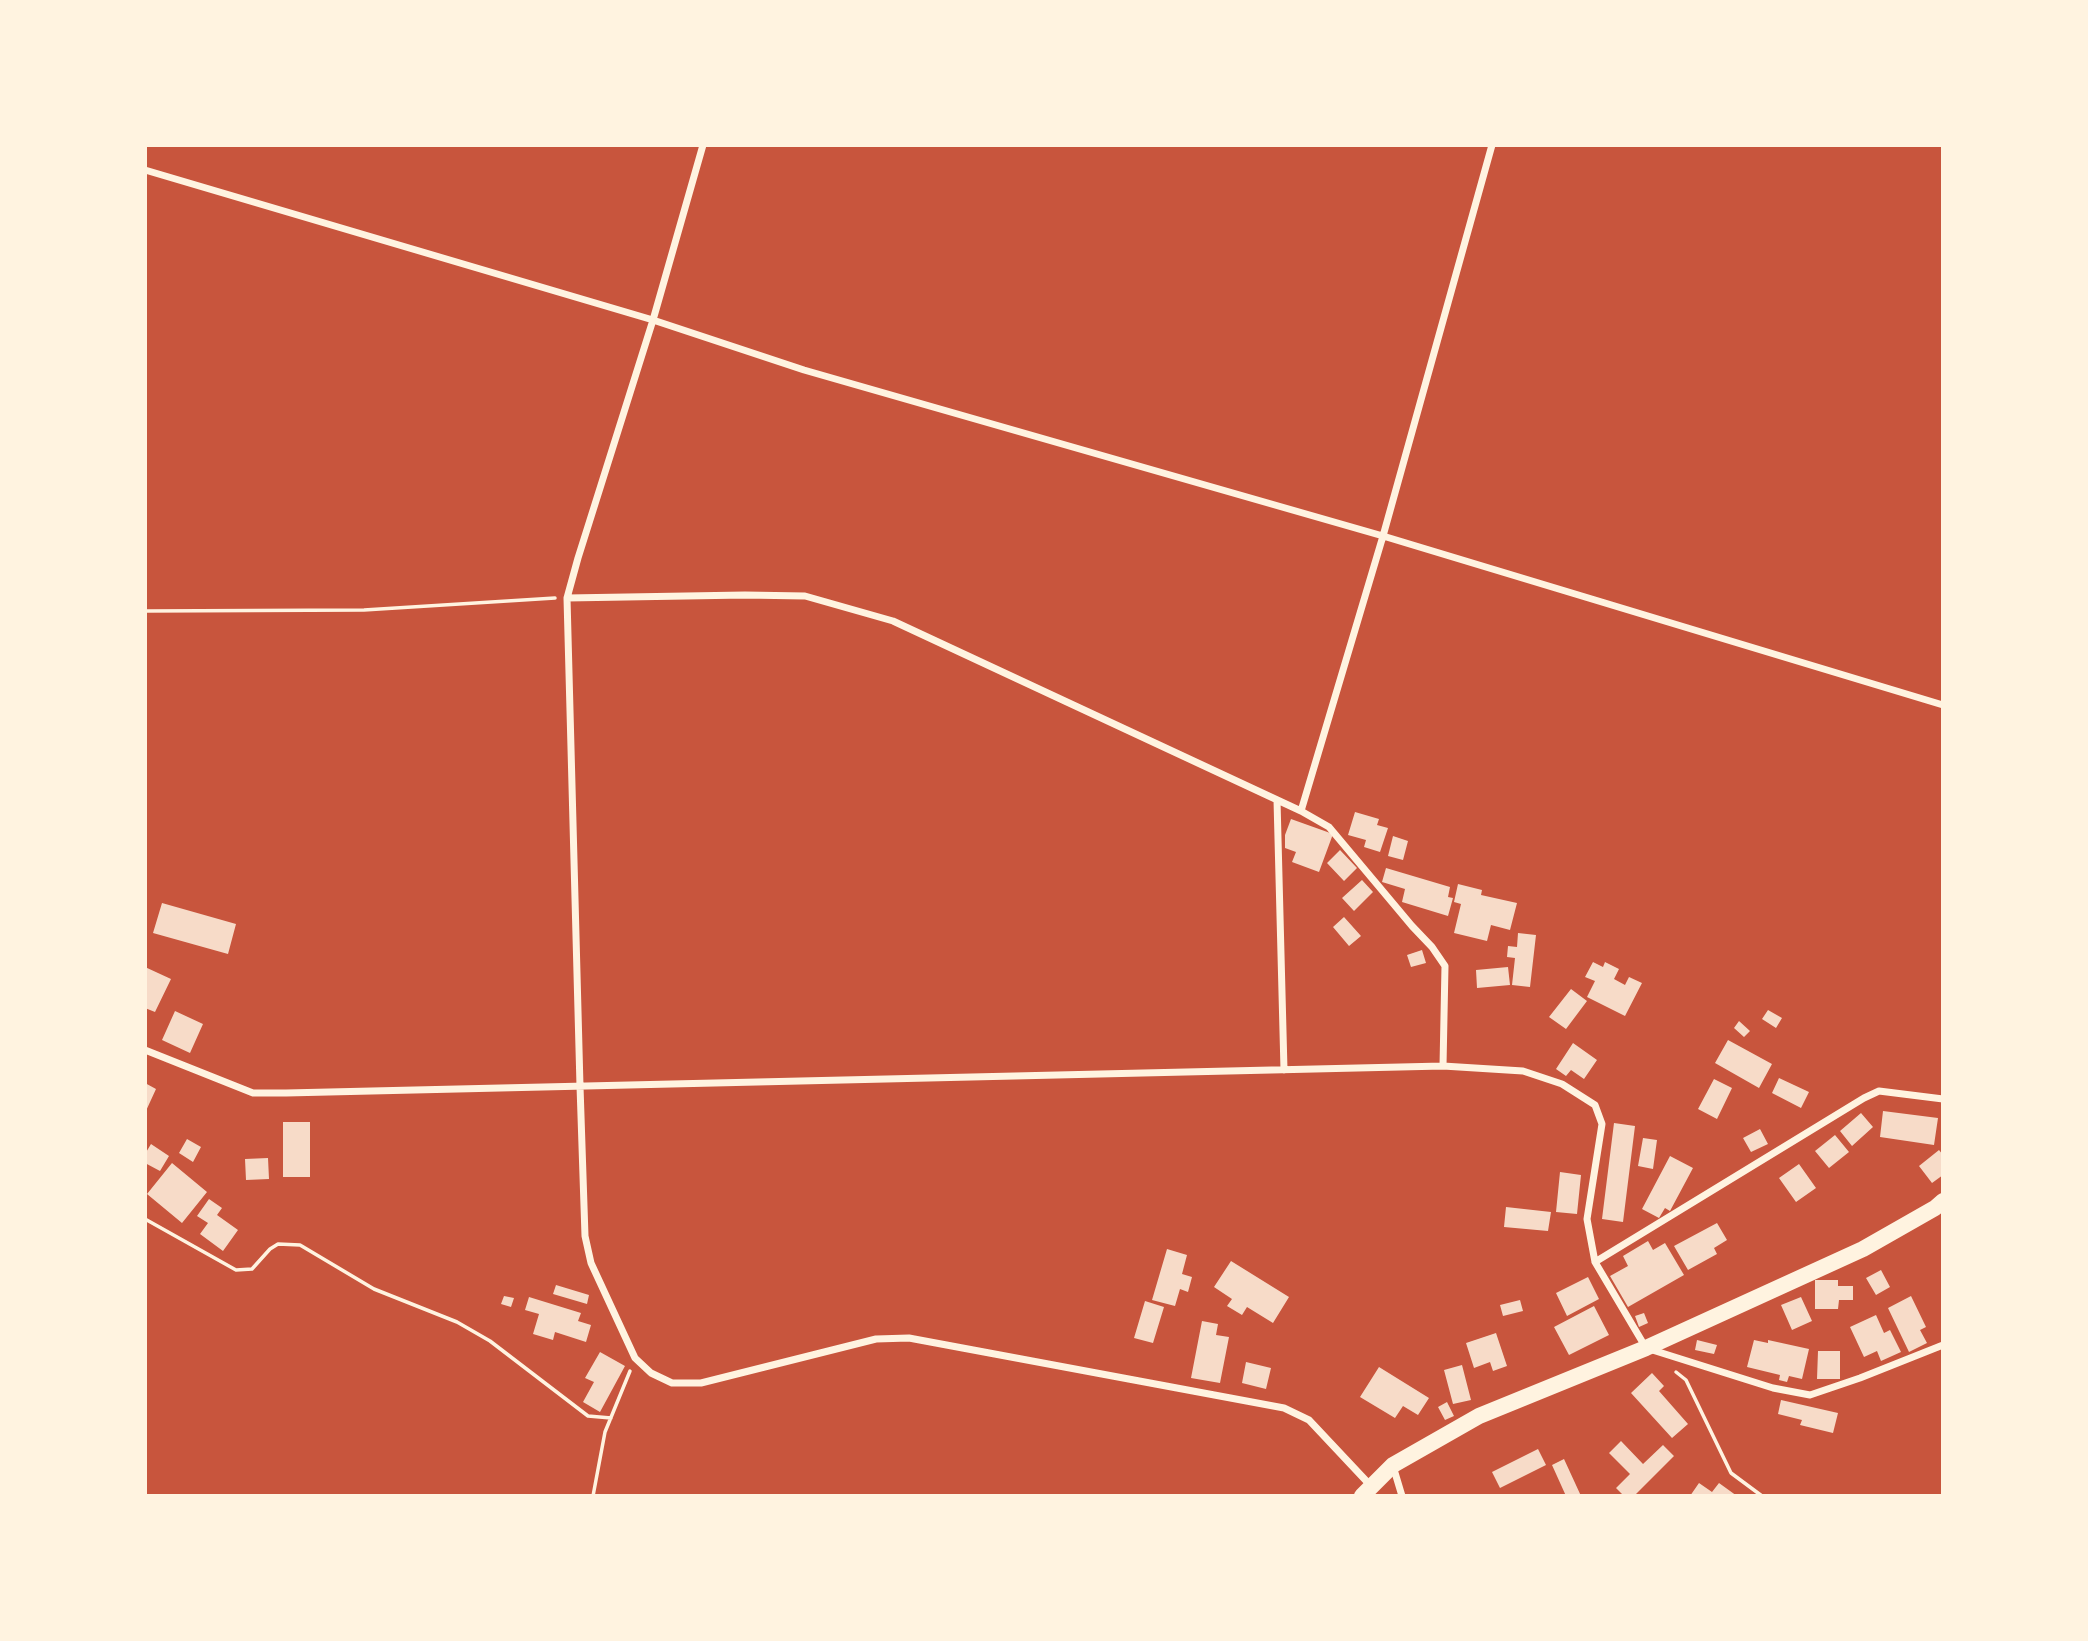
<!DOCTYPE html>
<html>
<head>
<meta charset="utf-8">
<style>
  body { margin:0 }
  #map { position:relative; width:2088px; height:1641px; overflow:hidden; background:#c8553d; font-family:"DM Sans",sans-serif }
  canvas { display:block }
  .frame { position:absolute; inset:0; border:147px solid #fff3e0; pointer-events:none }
</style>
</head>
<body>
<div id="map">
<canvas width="2088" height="1641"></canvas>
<div class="frame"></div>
</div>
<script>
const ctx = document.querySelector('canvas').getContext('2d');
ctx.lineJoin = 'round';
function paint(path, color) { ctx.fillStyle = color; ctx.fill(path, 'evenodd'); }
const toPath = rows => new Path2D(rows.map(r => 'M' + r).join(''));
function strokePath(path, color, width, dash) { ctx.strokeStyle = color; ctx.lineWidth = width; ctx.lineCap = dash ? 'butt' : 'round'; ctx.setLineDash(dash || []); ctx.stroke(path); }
paint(toPath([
  [1355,812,1379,819,1377,825,1388,828,1380,852,1364,847,1366,840,1348,835],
  [1291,819,1333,834,1319,872,1292,862,1296,852,1285,848,1285,835],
  [1393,836,1408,841,1403,860,1388,856],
  [1340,850,1357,868,1344,881,1327,863],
  [1386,868,1450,887,1448,897,1453,898,1448,916,1402,902,1405,889,1382,882],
  [1362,880,1373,892,1354,911,1342,898],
  [1458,884,1482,890,1481,895,1517,903,1510,930,1491,925,1487,941,1454,933,1461,904,1454,902],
  [162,903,236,924,228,954,153,933],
  [1344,917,1361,936,1349,946,1333,927],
  [1518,933,1536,935,1530,987,1512,985,1515,958,1507,957,1508,946,1517,947],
  [1422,950,1426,963,1411,967,1407,955],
  [1593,962,1603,967,1605,962,1619,969,1614,979,1625,985,1629,977,1642,983,1625,1016,1587,997,1595,981,1585,977],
  [145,967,171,979,155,1012,145,1008],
  [1508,967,1510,985,1477,988,1476,970],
  [1571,989,1587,1001,1566,1029,1549,1017],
  [1768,1010,1782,1018,1776,1028,1762,1019],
  [175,1011,203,1024,190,1053,162,1040],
  [1739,1021,1750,1031,1744,1037,1734,1028],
  [1728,1040,1772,1064,1759,1088,1715,1063],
  [1573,1043,1597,1060,1584,1079,1571,1070,1566,1076,1556,1069],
  [1779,1078,1809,1092,1801,1108,1772,1093],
  [1714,1079,1732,1088,1717,1119,1698,1109],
  [145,1083,156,1089,145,1113],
  [1883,1111,1938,1118,1934,1145,1880,1137],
  [1861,1113,1873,1127,1852,1146,1840,1131],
  [283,1122,310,1122,310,1177,283,1177],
  [1614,1123,1635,1126,1623,1222,1602,1219],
  [1760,1129,1768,1144,1751,1152,1743,1138],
  [1835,1135,1849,1152,1829,1168,1815,1151],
  [1643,1138,1657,1140,1653,1169,1638,1166],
  [187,1139,201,1147,193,1162,179,1153],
  [151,1144,169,1156,160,1171,145,1163,145,1154],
  [1939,1150,1943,1155,1943,1175,1932,1183,1919,1166],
  [1670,1156,1693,1168,1670,1211,1665,1208,1659,1218,1642,1209],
  [268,1158,269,1179,246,1180,245,1159],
  [172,1163,207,1192,182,1223,147,1194],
  [1799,1164,1816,1188,1796,1202,1779,1178],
  [1560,1172,1581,1175,1577,1214,1556,1212],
  [209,1199,222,1208,217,1215,238,1230,223,1251,200,1234,208,1223,197,1216],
  [1506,1207,1551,1212,1548,1231,1504,1227],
  [1717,1223,1727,1240,1714,1248,1717,1254,1688,1270,1674,1246],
  [1648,1241,1653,1250,1665,1243,1684,1275,1628,1307,1610,1276,1628,1266,1623,1256],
  [1167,1249,1187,1255,1182,1274,1192,1277,1188,1292,1180,1289,1175,1306,1152,1300],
  [1231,1261,1289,1297,1273,1323,1247,1307,1242,1315,1227,1306,1232,1299,1214,1287],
  [1881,1270,1890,1287,1876,1295,1866,1278],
  [1588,1277,1599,1299,1567,1316,1556,1293],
  [1815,1280,1838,1280,1838,1286,1853,1286,1853,1300,1839,1300,1838,1309,1815,1309],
  [556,1285,589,1295,587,1304,553,1294],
  [504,1296,514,1298,511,1307,501,1304],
  [1911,1296,1926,1327,1920,1330,1927,1343,1909,1352,1888,1308],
  [529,1297,581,1313,578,1321,591,1325,586,1342,555,1332,553,1340,533,1334,539,1314,525,1310],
  [1801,1297,1812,1321,1792,1330,1781,1305],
  [1520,1300,1523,1311,1503,1316,1500,1305],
  [1145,1301,1164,1307,1153,1343,1134,1338],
  [1594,1306,1609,1335,1569,1355,1554,1327],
  [1644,1313,1648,1323,1639,1327,1635,1316],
  [1876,1315,1884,1333,1890,1330,1901,1352,1881,1361,1877,1351,1864,1357,1850,1327],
  [1202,1321,1218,1324,1216,1335,1229,1337,1220,1383,1191,1378],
  [1496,1333,1507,1366,1493,1371,1490,1362,1474,1368,1466,1343],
  [1697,1340,1717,1345,1714,1354,1695,1350],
  [1754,1340,1768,1343,1768,1340,1809,1349,1802,1379,1789,1376,1787,1382,1779,1380,1780,1375,1747,1367],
  [1818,1351,1840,1351,1840,1379,1817,1379],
  [600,1352,625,1366,600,1412,583,1402,594,1382,585,1378],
  [1246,1362,1271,1368,1266,1389,1242,1383],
  [1462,1365,1471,1400,1453,1404,1444,1370],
  [1379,1367,1429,1398,1418,1415,1403,1406,1395,1418,1360,1397],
  [1652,1373,1664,1386,1659,1391,1688,1424,1672,1438,1631,1393],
  [1781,1400,1838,1413,1833,1433,1800,1425,1802,1420,1778,1414],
  [1447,1402,1454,1416,1445,1420,1438,1407],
  [1621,1441,1643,1464,1663,1445,1674,1456,1634,1496,1624,1496,1616,1488,1630,1474,1609,1453],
  [1538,1449,1546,1465,1500,1488,1492,1472],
  [1564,1459,1581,1496,1566,1496,1552,1465],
  [1699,1483,1712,1492,1719,1483,1737,1496,1690,1496]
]), '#f7dbc8');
strokePath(toPath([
  [145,611,364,610,555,598],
  [145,1219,236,1270,252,1269,270,1249,278,1244,300,1245,374,1289,457,1322,490,1341,588,1416,611,1418],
  [1676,1372,1686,1380,1731,1473,1762,1496],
  [593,1496,605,1432,630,1371]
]), '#fff3e0', 3.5);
strokePath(toPath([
  [703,145,653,320,578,558,567,598,580,1086,585,1236,591,1263,635,1358,651,1373,672,1383,701,1383,876,1339,909,1338,1284,1408,1309,1420,1371,1486],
  [145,170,653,320,804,370,1383,536,1943,705],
  [567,598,745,595,805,596,893,621,1301,811,1329,827,1412,926,1432,947,1445,966,1443,1066],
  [1277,800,1284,1070],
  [1301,811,1383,536,1492,145],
  [145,1050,253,1093,286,1093,1443,1066,1523,1071,1562,1084,1595,1105,1602,1124,1587,1219,1595,1262,1646,1348,1773,1388,1810,1395,1860,1378,1943,1345],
  [1595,1262,1864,1098,1879,1091,1943,1099],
  [1393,1466,1402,1496]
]), '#fff3e0', 7);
strokePath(toPath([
  [1362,1496,1393,1465,1479,1416,1646,1348,1863,1249,1935,1208,1943,1201]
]), '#fff3e0', 16);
</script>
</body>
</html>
